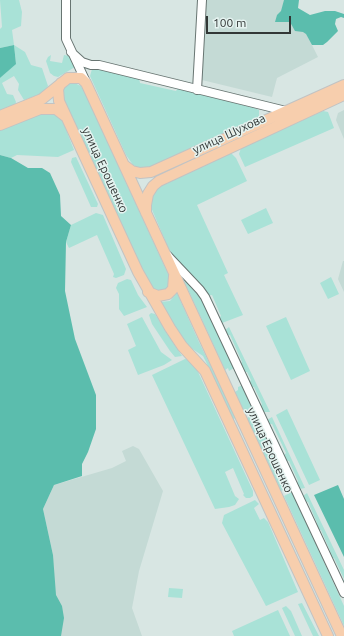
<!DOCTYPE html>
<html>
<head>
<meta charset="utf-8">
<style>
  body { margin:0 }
  #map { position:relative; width:344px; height:636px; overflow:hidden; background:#d8e6e3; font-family:Ubuntu,sans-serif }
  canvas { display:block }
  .scale { position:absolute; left:206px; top:16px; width:85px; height:18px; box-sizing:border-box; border:2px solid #323736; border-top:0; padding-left:5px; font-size:12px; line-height:14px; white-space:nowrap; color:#323736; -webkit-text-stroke:3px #e5f3f0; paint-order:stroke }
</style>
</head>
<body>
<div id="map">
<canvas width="344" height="636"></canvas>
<div class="scale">100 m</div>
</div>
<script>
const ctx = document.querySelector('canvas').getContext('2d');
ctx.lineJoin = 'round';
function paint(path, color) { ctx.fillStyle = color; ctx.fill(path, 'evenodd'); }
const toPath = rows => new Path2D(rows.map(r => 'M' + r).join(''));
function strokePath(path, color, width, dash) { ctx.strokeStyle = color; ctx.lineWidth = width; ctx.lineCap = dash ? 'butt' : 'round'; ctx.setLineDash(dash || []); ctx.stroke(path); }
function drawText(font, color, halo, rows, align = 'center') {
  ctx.font = font + ' Ubuntu,sans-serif'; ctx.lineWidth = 3; ctx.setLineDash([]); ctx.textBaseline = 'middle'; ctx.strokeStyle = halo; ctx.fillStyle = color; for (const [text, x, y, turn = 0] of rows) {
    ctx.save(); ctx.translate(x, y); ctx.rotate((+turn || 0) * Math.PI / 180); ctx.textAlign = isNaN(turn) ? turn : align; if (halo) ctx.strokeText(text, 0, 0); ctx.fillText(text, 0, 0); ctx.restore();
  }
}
paint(toPath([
  [203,0,292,0,297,15,318,57,277,78,272,97,202,80,200,59],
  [344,110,344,139,336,120,338,113],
  [343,261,344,261,344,292,338,279],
  [133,446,139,449,163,491,139,571,132,608,142,636,54,636,53,555,43,509,54,485,112,468,126,461,122,451]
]), '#c4dad5');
paint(toPath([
  [0,0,19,0,22,12,21,26,12,30,14,45,25,52,31,65,42,68,48,86,45,91,38,95,24,100,18,90,19,84,14,76,2,83,7,94,13,95,16,102,15,105,0,111,0,78,16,63,14,45,0,48,0,29,2,27],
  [51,55,50,61,62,63,64,55,69,56,74,63,75,67,58,77,54,76,50,73,46,61,48,57],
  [96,68,139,78,140,83,176,91,178,88,254,108,259,110,259,117,257,119,146,169,137,167,133,165,126,155,90,76,92,69],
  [72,82,81,86,85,93,169,276,169,283,167,289,163,291,155,290,150,286,64,100,64,87],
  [323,111,328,112,334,128,245,167,239,154,241,148],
  [39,113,56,113,62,119,74,150,58,157,17,155,11,158,0,155,0,130],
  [231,153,236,158,247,181,197,205,228,273,224,275,243,315,222,323,218,319,221,316,212,295,207,296,199,283,170,252,150,205,152,195,159,187],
  [76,157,98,204,97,207,91,207,71,162,72,158],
  [266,208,273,223,248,234,241,220],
  [96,213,103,215,126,269,124,275,116,278,113,277,114,274,97,235,69,248,66,242,71,225],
  [179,270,200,295,234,368,229,371,228,368,225,370],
  [331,277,339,294,328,299,320,283],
  [127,279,131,280,138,295,147,307,124,316,119,309,119,294,116,288,118,283],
  [177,293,199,342,236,418,233,419,206,362,203,356,185,344,160,302,170,301],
  [151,313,155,314,182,356,175,357,170,351,152,324,149,315],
  [142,317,161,352,172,360,164,365,138,375,128,350,136,346,127,324],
  [286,317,310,371,291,380,266,326],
  [229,327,270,412,261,412,260,407,262,404,254,387,250,387,248,383,251,380,247,372,242,372,240,365,242,362,230,335,225,335,224,331],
  [185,359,193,361,253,491,253,496,250,498,246,498,243,495,244,494,233,468,225,472,235,496,239,499,235,505,229,507,215,509,152,375],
  [243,385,254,409,245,413,235,392,238,390,238,387],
  [287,409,320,480,309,485,276,415],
  [255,414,289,487,281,491,247,418],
  [272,417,305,488,299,489,296,485,298,481,289,461,284,460,282,457,286,453,272,424,267,424,267,420],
  [292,492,344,606,344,626,284,496],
  [307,493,344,570,344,586,341,583,344,579,334,558,329,558,327,554,330,551,321,530,316,530,314,526,317,523,308,502,302,501,303,496],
  [255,500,259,504,254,508,260,520,264,518,268,522,298,592,266,606,222,523,224,515],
  [169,588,183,589,182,598,168,597],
  [302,603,319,636,313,636,298,604],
  [286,606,291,611,302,636,295,636,282,608],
  [278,610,290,636,234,636,232,631]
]), '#a9e2d7');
paint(toPath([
  [284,0,299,0,298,8,310,15,325,11,335,11,344,14,344,18,341,17,336,19,335,24,338,31,327,42,323,45,312,45,306,34,303,32,295,31,290,22,275,22,277,15,281,11],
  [14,45,16,64,0,78,0,48],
  [0,155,11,158,28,168,42,168,50,173,60,195,61,216,71,225,66,242,65,291,75,339,96,395,96,429,88,452,82,464,82,476,54,485,43,509,53,555,56,595,62,606,64,618,61,636,0,636],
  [338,485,344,499,344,557,314,495]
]), '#5bbdad');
const minor = toPath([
  [66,0,66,39,86,82],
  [71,52,82,62,91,65,99,65,286,111],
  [197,90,202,0],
  [167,255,200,290,205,297,344,593]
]);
const major = toPath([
  [61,83,58,89,59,101,138,272,170,328,182,346,205,371,328,636],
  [0,116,42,99,68,78,81,78,86,83,342,636],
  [0,125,40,109,56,109,65,116],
  [124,165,132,171,140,173,151,172,344,85],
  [146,213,146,205,148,194,153,186,159,181,344,95],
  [148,292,158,296,168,294,173,289,174,276]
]);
strokePath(minor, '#687572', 10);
strokePath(major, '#c2c3c3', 12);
strokePath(minor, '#fff', 8);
strokePath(major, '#f7cead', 10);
drawText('12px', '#323736', '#e5f3f0', [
  ["улица Шухова",229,134,-25],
  ["улица Ерошенко",105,170,65],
  ["улица Ерошенко",270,450,65]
]);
</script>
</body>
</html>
